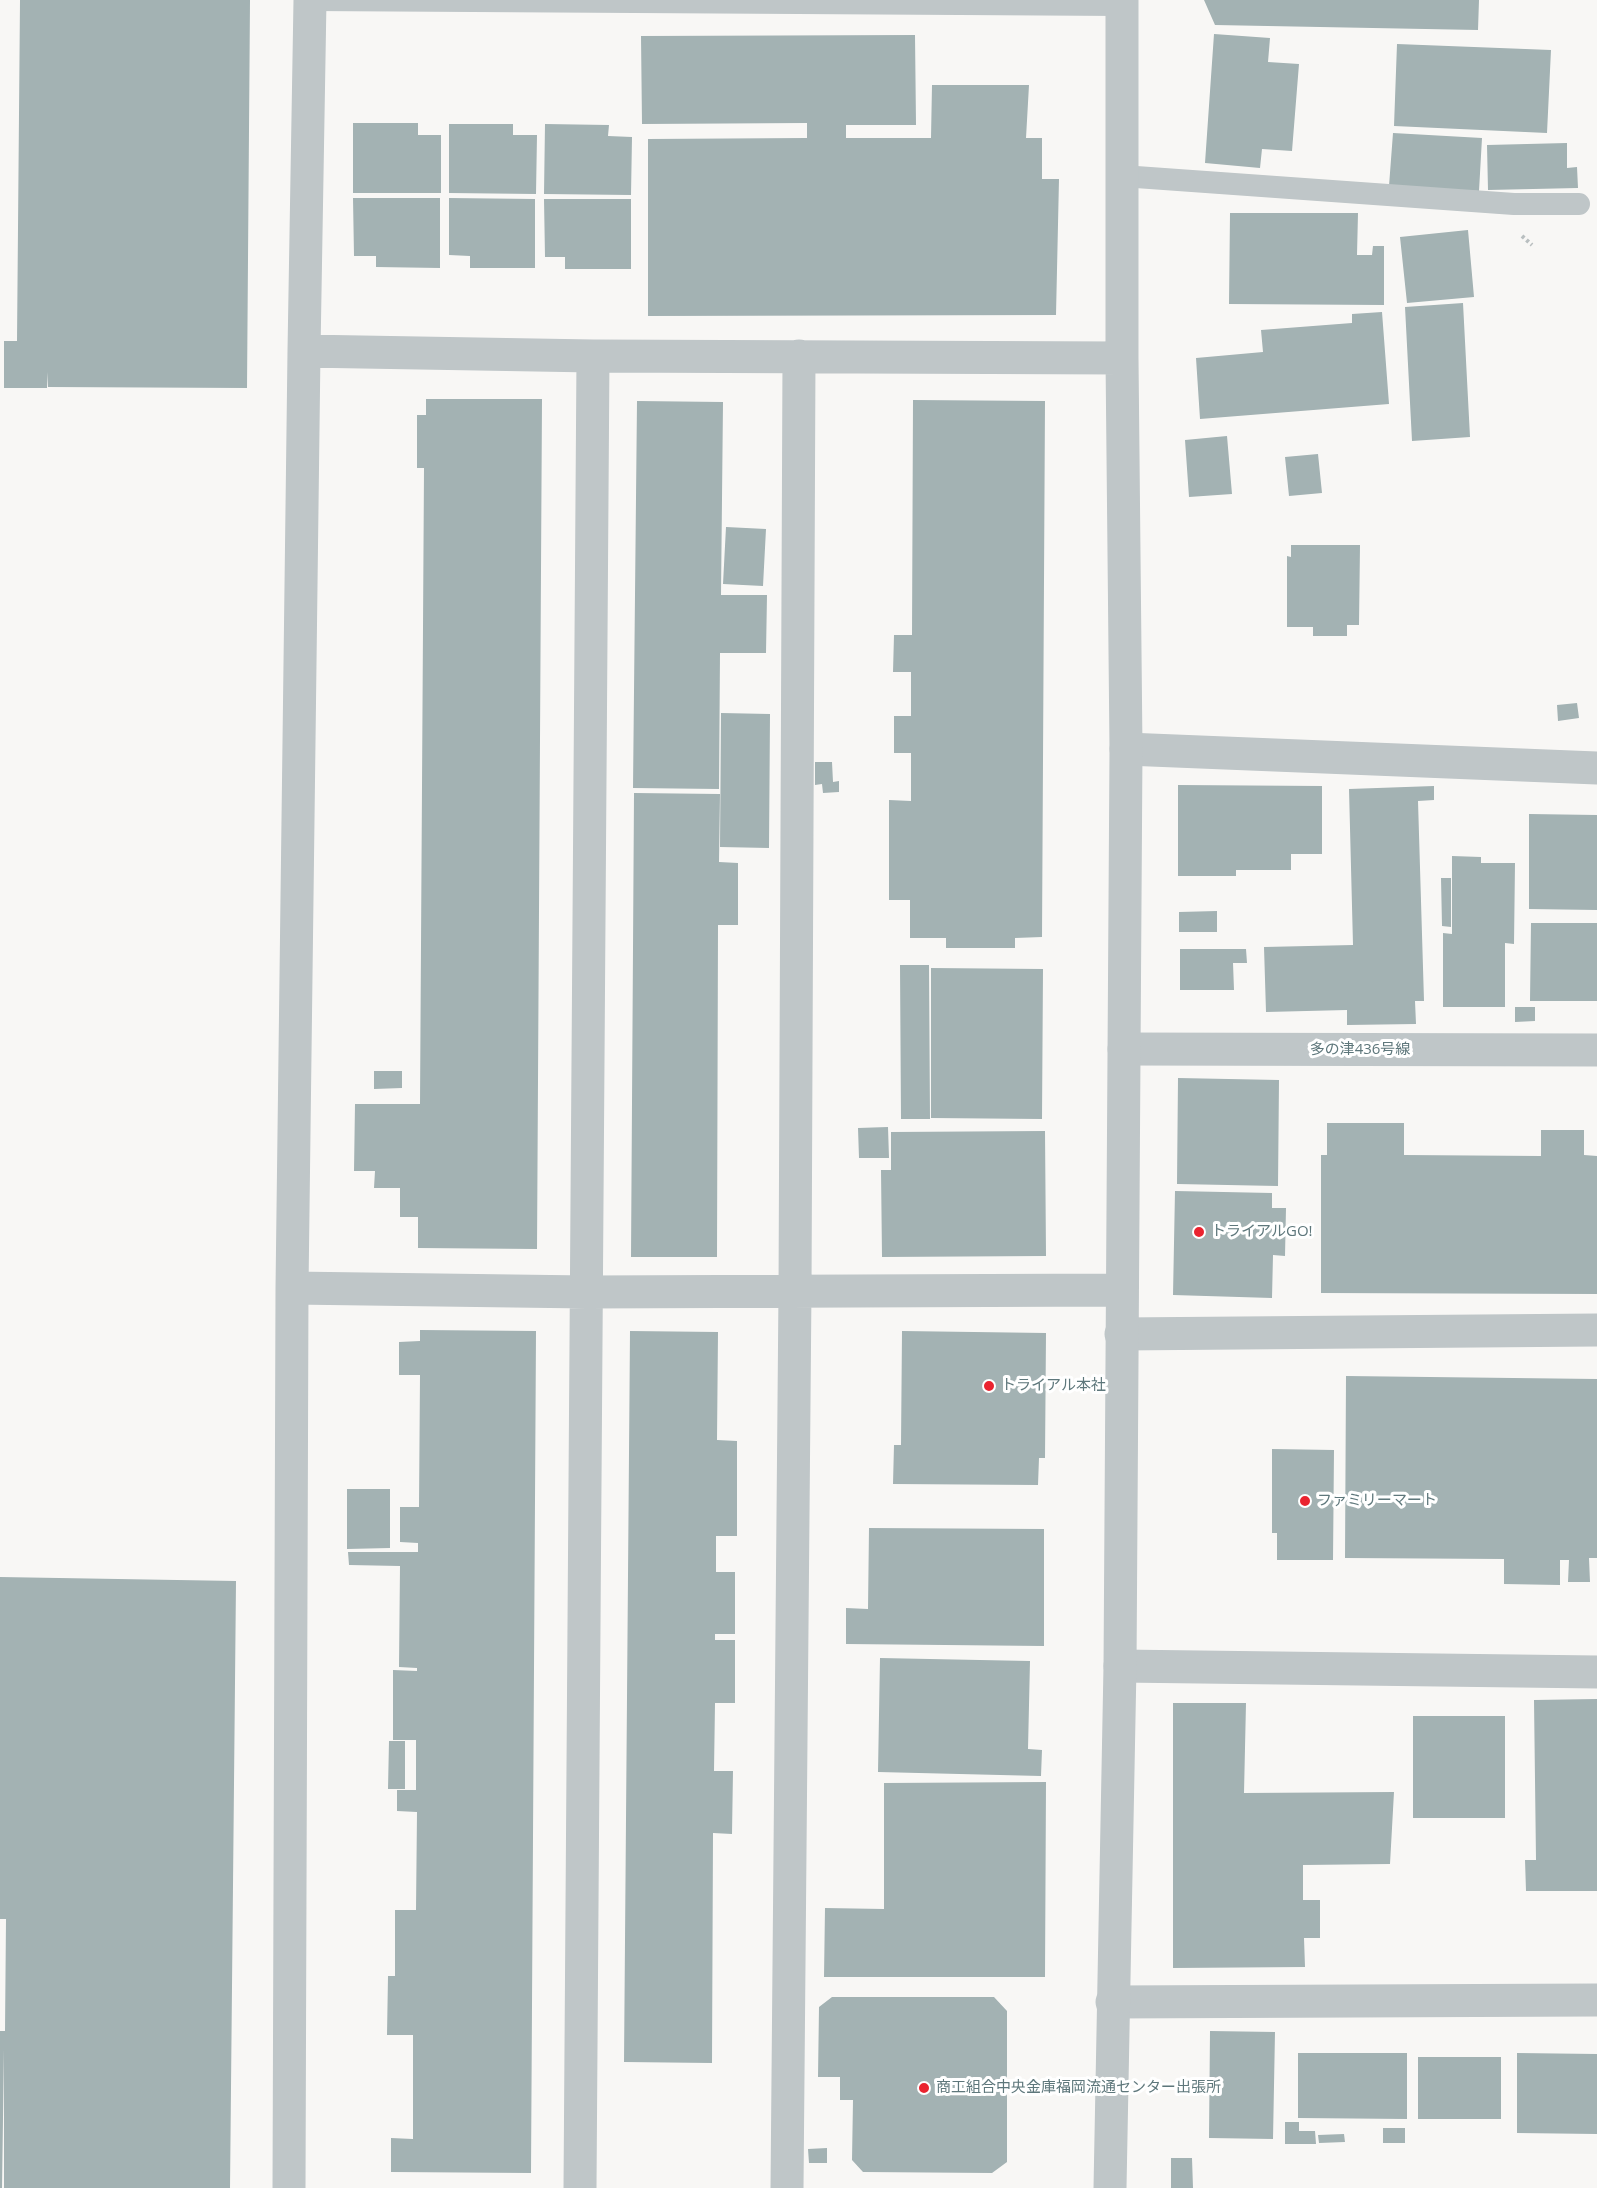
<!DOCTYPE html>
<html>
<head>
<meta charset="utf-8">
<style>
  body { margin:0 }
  canvas { display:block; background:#f8f7f5 }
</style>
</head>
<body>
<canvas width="1597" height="2188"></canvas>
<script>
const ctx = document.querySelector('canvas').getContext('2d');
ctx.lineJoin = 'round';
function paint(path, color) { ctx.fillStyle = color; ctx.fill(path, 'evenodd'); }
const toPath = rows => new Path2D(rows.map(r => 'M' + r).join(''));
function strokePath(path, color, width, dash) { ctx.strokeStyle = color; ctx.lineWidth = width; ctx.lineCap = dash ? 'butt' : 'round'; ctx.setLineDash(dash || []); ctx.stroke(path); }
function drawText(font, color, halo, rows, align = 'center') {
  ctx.font = font + ' "Open Sans","Noto Sans JP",sans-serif'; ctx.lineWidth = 6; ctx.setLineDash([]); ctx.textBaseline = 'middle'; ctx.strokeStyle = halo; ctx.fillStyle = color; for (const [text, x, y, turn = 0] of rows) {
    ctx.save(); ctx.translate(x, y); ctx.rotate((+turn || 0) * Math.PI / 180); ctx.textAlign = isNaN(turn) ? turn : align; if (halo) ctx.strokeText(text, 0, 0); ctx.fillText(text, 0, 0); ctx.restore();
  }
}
paint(toPath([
  [20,0,250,0,247,388,48,387,48,372,47,388,4,388,4,341,17,341],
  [1204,0,1479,0,1478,30,1215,25],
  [1214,34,1270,38,1268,62,1299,64,1292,151,1262,149,1260,168,1205,163],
  [915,35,916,125,846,125,846,138,931,138,932,85,1029,85,1026,138,1042,138,1042,179,1059,179,1056,315,648,316,648,139,807,138,807,123,642,124,641,36],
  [1397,44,1551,50,1547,133,1394,126],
  [353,123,418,123,418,135,441,135,441,193,353,193],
  [449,124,513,124,513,135,537,135,536,194,449,193],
  [545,124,609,125,608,136,632,137,631,195,544,194],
  [1393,133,1482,138,1479,191,1389,186],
  [1567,143,1567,168,1577,167,1578,188,1488,190,1487,145],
  [353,198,440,198,440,268,376,267,376,256,354,256],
  [449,198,535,199,535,268,470,268,470,256,449,255],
  [544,199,631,199,631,269,565,269,565,257,545,257],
  [1230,213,1358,213,1357,255,1372,255,1373,246,1384,246,1384,305,1229,304],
  [1468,230,1474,297,1407,303,1400,237],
  [1463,303,1470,437,1412,441,1405,307],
  [1382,312,1389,404,1200,419,1196,358,1263,352,1261,330,1352,323,1352,314],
  [426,399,542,399,537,1249,418,1248,418,1217,400,1217,400,1188,374,1188,375,1171,354,1171,355,1104,420,1104,424,468,417,468,417,415,426,415],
  [913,400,1045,401,1042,937,1015,938,1015,948,946,948,946,938,910,938,910,900,889,900,889,800,911,801,911,753,894,753,894,716,911,716,911,672,893,672,894,635,912,635],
  [637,401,723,402,721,595,767,595,766,653,720,653,719,789,633,788],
  [1227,436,1232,494,1189,497,1185,440],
  [1318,454,1322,493,1289,496,1285,457],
  [726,527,766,529,763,586,723,584],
  [1291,545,1360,545,1359,625,1347,625,1347,636,1313,636,1313,627,1287,627,1287,556,1291,557],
  [1577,703,1579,718,1558,721,1557,705],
  [721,713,770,714,769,848,720,847],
  [815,762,832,762,833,782,839,781,839,792,823,793,822,784,815,785],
  [1178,785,1322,786,1322,854,1291,854,1291,870,1236,870,1236,876,1178,876],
  [1434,786,1434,800,1418,801,1424,1001,1415,1001,1416,1024,1347,1025,1347,1010,1266,1012,1264,947,1353,945,1349,789],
  [634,793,720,794,719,862,738,863,738,925,718,925,717,1257,631,1257],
  [1529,814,1597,815,1597,910,1529,909],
  [1452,856,1481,857,1481,863,1515,863,1514,944,1505,943,1505,1007,1443,1007,1443,933,1452,934],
  [1441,878,1451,878,1451,927,1442,926],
  [1217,911,1217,932,1179,932,1179,912],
  [1531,923,1597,923,1597,1001,1530,1001],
  [1180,949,1246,949,1247,963,1233,963,1234,990,1180,990],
  [900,965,929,965,930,1119,901,1119],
  [931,968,1043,969,1042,1119,931,1118],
  [1515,1007,1535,1007,1535,1021,1515,1022],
  [374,1071,402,1071,402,1088,374,1089],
  [1178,1078,1279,1080,1278,1186,1177,1184],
  [1327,1123,1404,1123,1404,1155,1541,1156,1541,1130,1584,1130,1584,1155,1597,1156,1597,1294,1321,1293,1321,1155,1327,1155],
  [888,1127,889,1158,859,1158,858,1128],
  [1045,1131,1046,1256,882,1257,881,1170,891,1170,891,1132],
  [1175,1191,1272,1193,1272,1208,1286,1208,1285,1256,1273,1255,1272,1298,1173,1295],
  [420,1330,536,1331,531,2173,391,2172,391,2138,413,2139,413,2035,387,2035,388,1976,395,1976,395,1910,416,1910,417,1812,397,1811,397,1790,416,1790,416,1740,393,1740,393,1670,417,1671,417,1668,399,1667,400,1566,349,1565,348,1552,418,1552,418,1543,400,1542,400,1507,419,1507,420,1375,399,1375,399,1342,420,1341],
  [630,1331,718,1332,717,1440,737,1441,737,1536,716,1536,716,1572,735,1572,735,1634,715,1634,715,1640,735,1640,735,1703,715,1703,714,1771,733,1771,732,1834,713,1833,712,2063,624,2062],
  [902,1331,1046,1333,1045,1458,1039,1458,1038,1485,893,1484,894,1445,901,1445],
  [1346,1376,1597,1379,1597,1558,1589,1558,1590,1582,1568,1582,1569,1560,1560,1560,1560,1585,1504,1584,1504,1559,1345,1558],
  [1272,1449,1334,1450,1333,1560,1277,1560,1277,1533,1272,1533],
  [347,1489,390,1489,390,1548,347,1549],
  [869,1528,1044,1529,1044,1646,846,1644,846,1608,868,1609],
  [0,1577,236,1581,230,2188,4,2188,4,2049,2,2188,0,2188,0,2031,5,2031,6,1919,0,1919],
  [880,1658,1030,1661,1028,1749,1042,1750,1041,1776,878,1772],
  [1597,1699,1597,1891,1526,1891,1525,1860,1536,1860,1534,1700],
  [1173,1703,1246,1703,1244,1793,1394,1792,1390,1864,1303,1865,1303,1900,1320,1900,1320,1938,1304,1938,1305,1967,1173,1968],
  [1413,1716,1505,1716,1505,1818,1413,1818],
  [389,1741,405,1741,405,1789,388,1789],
  [1046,1782,1045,1977,824,1977,825,1908,884,1909,884,1783],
  [832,1997,994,1997,1007,2011,1007,2162,992,2173,863,2172,852,2160,853,2100,840,2100,840,2077,818,2077,819,2007],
  [1210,2031,1275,2032,1273,2139,1209,2138],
  [1298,2053,1407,2053,1407,2119,1298,2118],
  [1517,2053,1597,2054,1597,2134,1517,2133],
  [1418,2057,1501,2057,1501,2119,1418,2119],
  [1285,2122,1299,2122,1299,2131,1315,2131,1316,2144,1285,2144],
  [1383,2128,1405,2128,1405,2143,1383,2143],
  [1344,2134,1345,2142,1319,2143,1318,2135],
  [827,2148,827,2163,809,2163,808,2149],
  [1171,2158,1192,2158,1193,2188,1171,2188]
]), '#a3b2b3');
strokePath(toPath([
  [1522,236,1532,245]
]), '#b9bfc0', 4, [3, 3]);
strokePath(toPath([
  [310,0,1122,5],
  [1122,176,1514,204,1579,204]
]), '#bfc6c8', 22);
strokePath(toPath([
  [1126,749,1597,768],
  [1124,1049,1597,1050],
  [1121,1334,1597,1330],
  [1120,1666,1597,1672],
  [1112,2002,1597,2000]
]), '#bfc6c8', 33);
strokePath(toPath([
  [304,351,593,356,1122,358],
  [292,1288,587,1292,1122,1290],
  [289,2188,292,1288,304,351,310,0],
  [580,2188,593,356],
  [787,2188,795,1290,799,356],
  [1110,2188,1120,1666,1126,749,1122,358,1122,0]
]), '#bfc6c8', 33);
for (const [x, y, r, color] of [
  [1199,1232,6,"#ea232f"],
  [989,1386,6,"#ea232f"],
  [1305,1501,6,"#ea232f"],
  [924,2088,6,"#ea232f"]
]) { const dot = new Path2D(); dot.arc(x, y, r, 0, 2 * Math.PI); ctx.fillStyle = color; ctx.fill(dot); strokePath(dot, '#fff', 2); }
drawText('15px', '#5e777b', '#fff', [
  ["多の津436号線",1360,1050]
]);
drawText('15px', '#5e777b', '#fff', [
  ["トライアルGO!",1211,1232],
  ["トライアル本社",1001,1386],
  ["ファミリーマート",1317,1501],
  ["商工組合中央金庫福岡流通センター出張所",936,2088]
], 'left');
</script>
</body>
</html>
